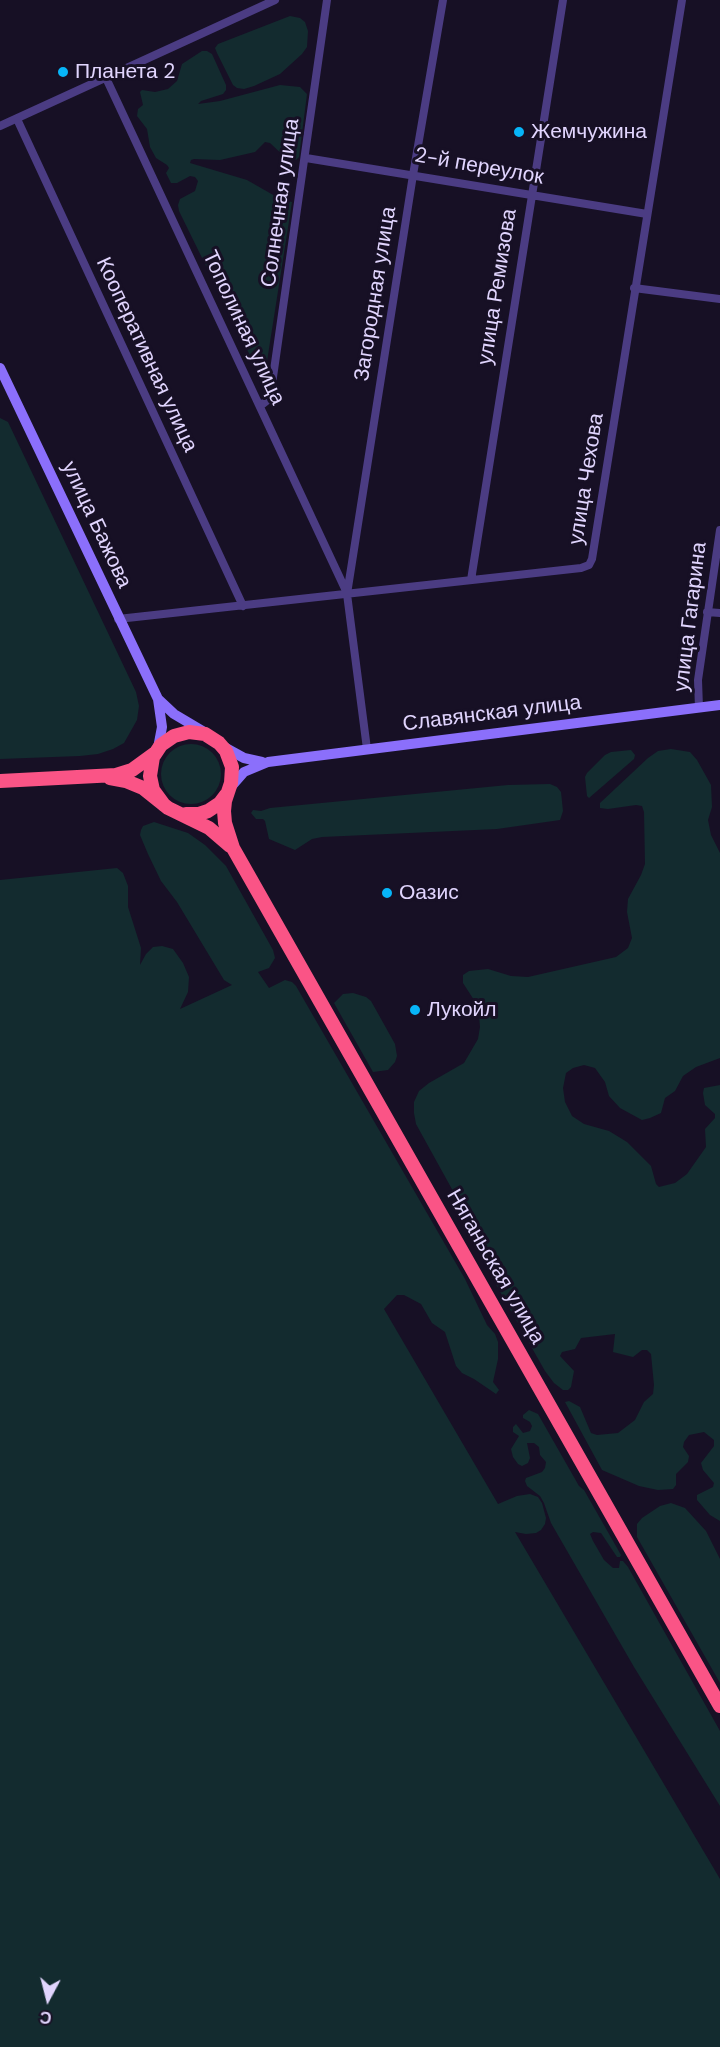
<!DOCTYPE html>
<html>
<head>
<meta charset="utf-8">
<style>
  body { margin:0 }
  #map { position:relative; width:720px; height:2047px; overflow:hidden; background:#171025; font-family:"DM Sans",sans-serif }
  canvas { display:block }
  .north { position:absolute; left:18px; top:1969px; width:60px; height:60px; -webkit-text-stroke:4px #171025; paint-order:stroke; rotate:187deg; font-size:16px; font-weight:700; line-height:24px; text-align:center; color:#e1d5fe }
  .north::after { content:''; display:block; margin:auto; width:21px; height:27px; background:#e1d5fe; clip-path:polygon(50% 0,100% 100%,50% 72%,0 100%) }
</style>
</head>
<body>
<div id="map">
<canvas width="720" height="2047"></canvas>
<div class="north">С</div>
</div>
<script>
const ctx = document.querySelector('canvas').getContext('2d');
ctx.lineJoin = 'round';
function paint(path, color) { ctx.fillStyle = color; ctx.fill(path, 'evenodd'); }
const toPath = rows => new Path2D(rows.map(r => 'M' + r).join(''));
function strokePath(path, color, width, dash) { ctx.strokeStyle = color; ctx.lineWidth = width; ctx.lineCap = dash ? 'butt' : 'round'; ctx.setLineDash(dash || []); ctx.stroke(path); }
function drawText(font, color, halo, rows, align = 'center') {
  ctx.font = font + ' "DM Sans",sans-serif'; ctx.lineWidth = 6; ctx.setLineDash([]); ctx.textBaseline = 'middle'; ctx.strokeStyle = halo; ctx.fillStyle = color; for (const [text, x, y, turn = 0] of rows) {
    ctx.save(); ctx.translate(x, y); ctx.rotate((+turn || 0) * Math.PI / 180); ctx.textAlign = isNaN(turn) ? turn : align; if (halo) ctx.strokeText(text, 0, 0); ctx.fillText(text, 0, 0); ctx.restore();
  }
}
paint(toPath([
  [290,16,300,18,305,22,308,31,307,47,302,54,280,74,254,86,244,89,237,88,233,85,217,53,215,48,218,44],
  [202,51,207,51,212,54,226,85,226,90,223,94,201,101,198,104,220,101,280,85,300,87,307,94,299,157,296,160,286,158,270,143,265,142,255,152,220,160,194,159,191,160,190,163,247,180,282,200,292,202,265,374,261,378,179,211,178,205,180,199,195,191,198,181,195,177,190,176,177,183,171,183,166,173,169,168,167,165,156,158,150,147,147,129,137,116,138,109,143,105,140,92,142,90,155,92,168,89,177,81,182,64],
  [0,418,8,422,136,692,139,706,137,720,124,743,113,749,98,754,80,756,0,759],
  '161 774a30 30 0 1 1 60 0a30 30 0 1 1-60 0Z',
  [671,749,690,752,697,760,711,785,712,807,708,820,711,835,720,853,720,1058,696,1067,683,1076,675,1091,665,1098,661,1113,650,1118,642,1120,620,1108,609,1096,605,1082,595,1068,584,1065,573,1068,566,1073,563,1088,565,1102,572,1116,584,1124,609,1131,627,1142,651,1166,656,1184,659,1187,675,1183,687,1174,706,1147,705,1129,715,1118,715,1114,705,1105,703,1093,704,1088,720,1085,720,1521,710,1515,697,1500,697,1495,713,1487,714,1483,703,1470,701,1463,714,1446,714,1440,704,1432,689,1435,684,1442,683,1447,689,1456,688,1462,676,1474,676,1485,673,1489,658,1490,639,1486,602,1470,565,1402,569,1401,580,1407,591,1433,597,1435,618,1433,635,1420,644,1402,653,1394,654,1385,651,1354,647,1350,642,1350,633,1357,613,1352,615,1334,581,1338,575,1349,562,1352,560,1356,574,1371,571,1387,568,1390,563,1390,554,1383,545,1371,490,1274,483,1260,485,1249,416,1124,414,1113,414,1102,419,1091,429,1083,464,1063,478,1039,480,1027,479,1015,474,1000,463,983,463,975,469,971,488,969,511,976,528,977,616,957,628,948,632,938,627,912,628,899,641,875,645,864,644,812,642,806,636,805,608,809,600,808,600,803,648,758,658,751],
  [631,750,635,755,634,759,589,798,587,796,585,777,587,773,605,755,611,752],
  [550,784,557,787,561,792,563,811,560,820,497,829,322,837,312,839,295,850,269,839,265,821,263,819,256,819,251,813,253,810,261,811,270,808,508,785],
  [154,822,188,833,205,845,226,866,273,950,275,958,269,968,258,972,269,988,285,980,292,982,296,986,465,1279,487,1325,495,1334,498,1342,498,1359,493,1382,499,1390,496,1394,474,1379,462,1373,456,1366,445,1332,432,1323,421,1304,404,1295,397,1295,384,1309,498,1504,517,1496,530,1494,538,1497,542,1503,546,1518,545,1524,541,1530,536,1533,526,1534,515,1532,720,1879,720,2047,0,2047,0,880,117,868,123,873,128,886,128,907,141,948,140,965,146,954,153,947,162,946,173,949,183,963,189,977,188,992,180,1009,232,985,224,980,177,902,161,881,148,854,140,835,141,830,143,826],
  [353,993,366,997,371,1001,395,1044,397,1056,395,1062,388,1070,373,1072,334,1003,343,994],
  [529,1410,538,1414,579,1486,584,1490,621,1555,620,1557,617,1557,601,1533,593,1532,590,1534,593,1541,604,1560,613,1568,619,1568,620,1561,623,1561,628,1567,720,1731,720,1806,634,1667,551,1523,544,1503,540,1496,527,1486,525,1481,526,1478,542,1472,545,1468,546,1462,540,1455,539,1447,534,1443,527,1443,530,1458,528,1463,522,1466,518,1464,513,1457,511,1449,519,1436,513,1432,513,1427,516,1424,523,1433,530,1431,532,1426,530,1422,523,1418,523,1415],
  [671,1503,685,1508,706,1531,720,1559,720,1683,637,1537,637,1524,642,1518,660,1506]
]), '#132b2f');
strokePath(toPath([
  [106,78,347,593],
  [17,119,243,606],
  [0,126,275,0],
  [306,158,647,214],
  [634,288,720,299],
  [260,406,269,399,271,391,327,0],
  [471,580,563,0],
  [707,612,720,613],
  [118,619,581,568,589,565,592,559,682,0],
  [699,708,698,680,720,530],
  [367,749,347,594,413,175,443,0]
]), '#4b3c83', 8);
strokePath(toPath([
  [0,368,158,699,162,727,158,748],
  [158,699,174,714,206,733],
  [224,747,244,758,262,762],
  [230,788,244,772,268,762,720,705]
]), '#8b6ffb', 10);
strokePath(toPath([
  [110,778,126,781,143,788,168,808,209,828,230,846],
  [0,781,116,775,132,770,154,754],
  [164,805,153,790,150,776,153,757,161,745,174,736,189,732,205,734,219,743,226,751,232,767,231,783,225,801,224,811,225,823,233,848,720,1706],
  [186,814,199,814,208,811,220,803,226,795]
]), '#fa5486', 14);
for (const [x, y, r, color] of [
  [63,72,6,"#07b5f8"],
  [519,132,6,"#07b5f8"],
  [387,893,6,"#07b5f8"],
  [415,1010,6,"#07b5f8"]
]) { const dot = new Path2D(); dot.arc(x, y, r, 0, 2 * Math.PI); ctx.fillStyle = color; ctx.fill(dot); strokePath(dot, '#171025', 2); }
drawText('21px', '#e1d5fe', '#171025', [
  ["Планета 2",75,72],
  ["Жемчужина",531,132],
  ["Оазис",399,893],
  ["Лукойл",427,1010]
], 'left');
drawText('21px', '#e1d5fe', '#171025', [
  ["2-й переулок",479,167,10],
  ["Солнечная улица",281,203,-82],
  ["улица Ремизова",498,287,-81],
  ["Загородная улица",376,294,-81],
  ["Тополиная улица",243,328,65],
  ["Кооперативная улица",146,355,65],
  ["улица Чехова",587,479,-81],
  ["улица Бажова",96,525,65],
  ["улица Гагарина",691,617,-83],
  ["Славянская улица",492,714,-7],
  ["Няганьская улица",495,1267,60]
]);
</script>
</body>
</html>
